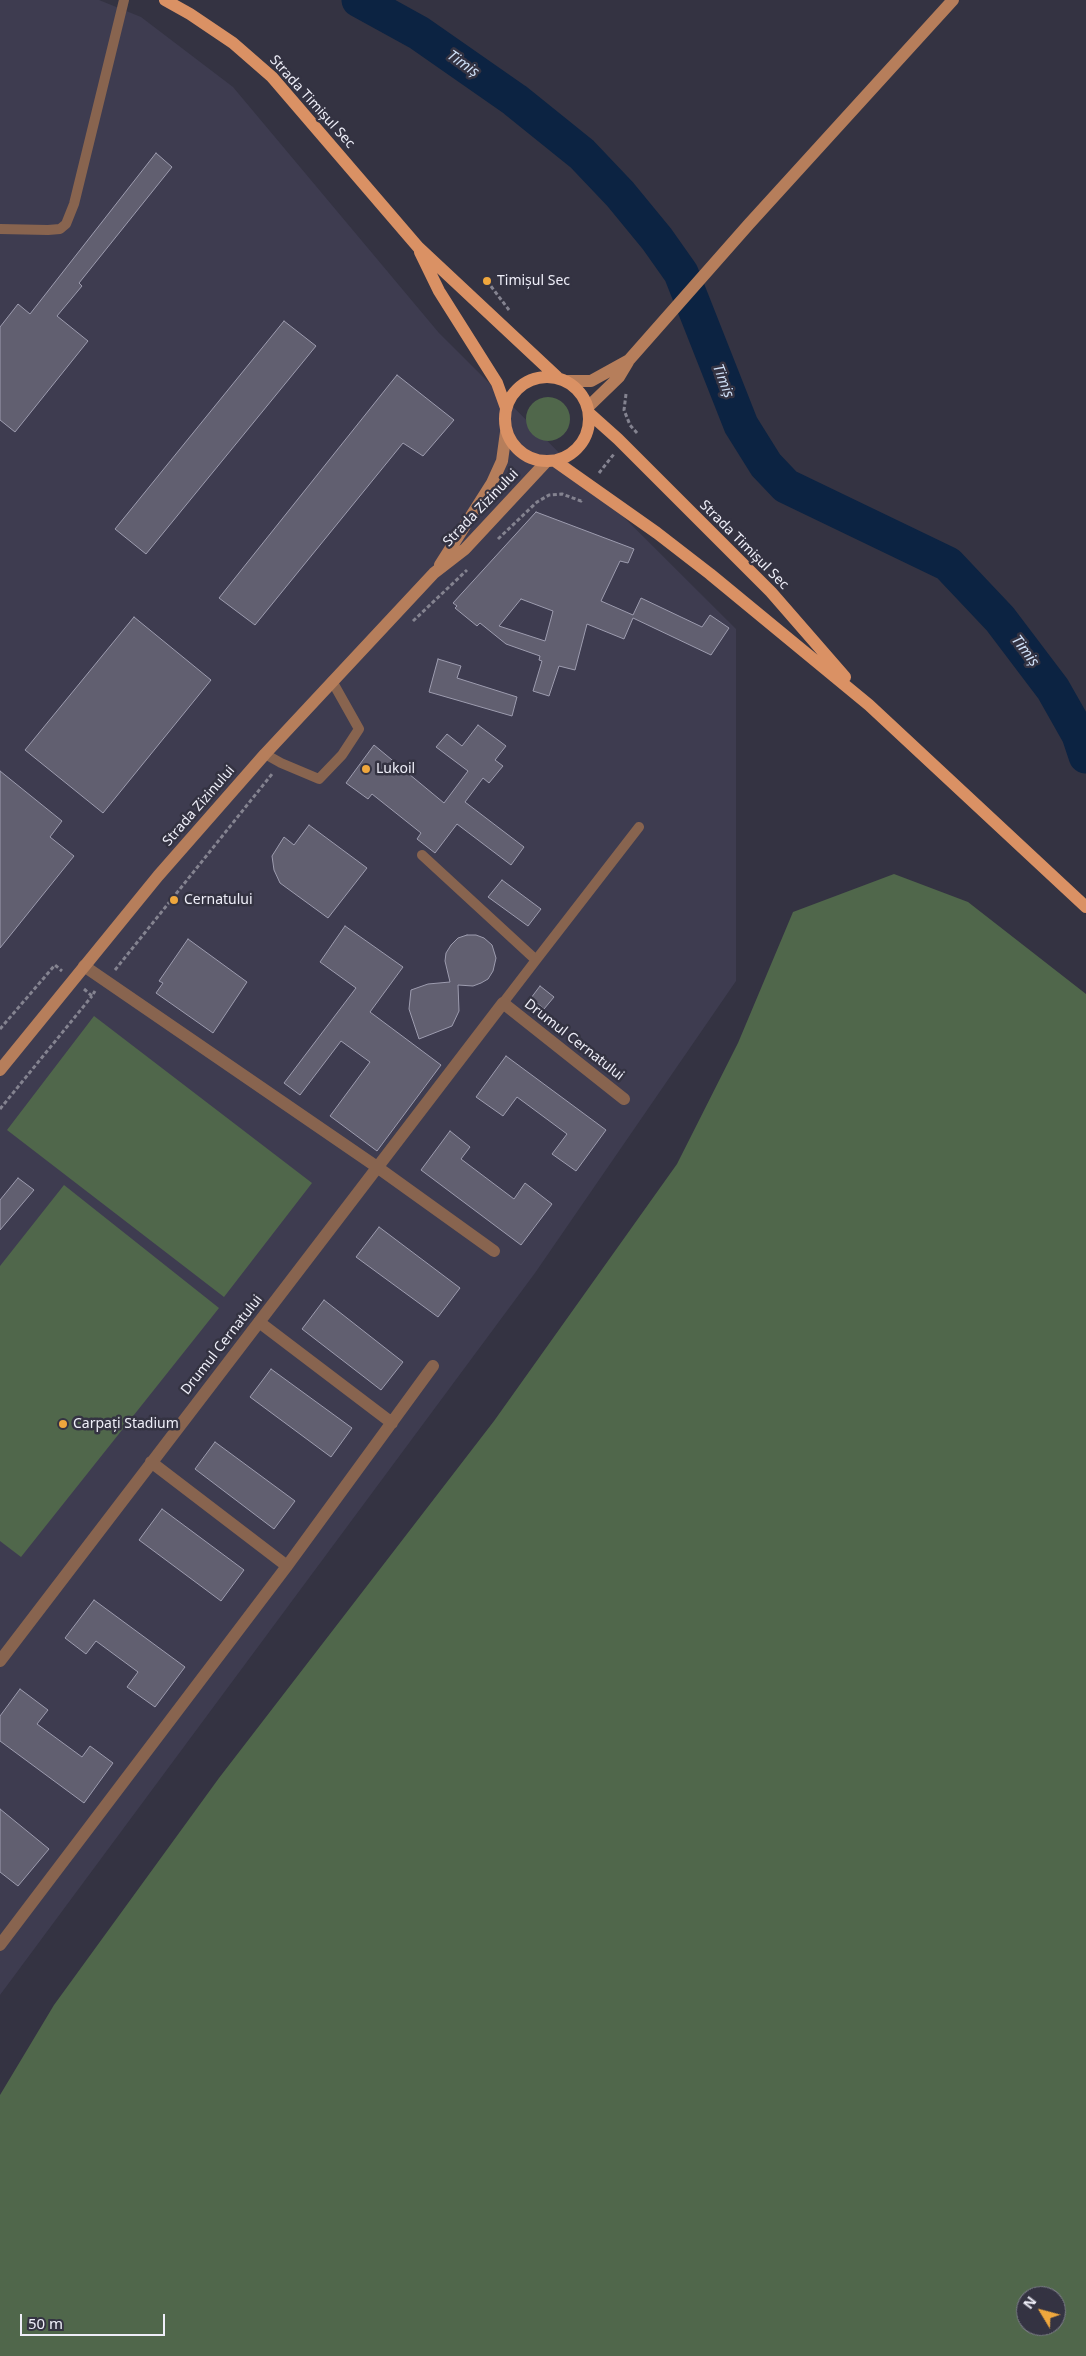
<!DOCTYPE html>
<html>
<head>
<meta charset="utf-8">
<style>
  body { margin:0 }
  #map { position:relative; width:1086px; height:2356px; overflow:hidden; background:#343342; font-family:"Noto Sans",sans-serif }
  canvas { display:block }
  .north { position:absolute; left:1016px; top:2286px; width:50px; height:50px; box-sizing:border-box; background:#343342; border:1px solid #7e7e8b; border-radius:50%; rotate:307deg; font-size:14px; font-weight:700; line-height:20px; text-align:center; color:#eeeef8 }
  .north::after { content:''; display:block; margin:auto; width:18px; height:22px; background:#efa73d; clip-path:polygon(50% 0,100% 100%,50% 72%,0 100%) }
  .scale { position:absolute; left:20px; top:2314px; width:145px; height:22px; box-sizing:border-box; border:2px solid #eeeef8; border-top:0; padding-left:6px; font-size:15px; line-height:18px; white-space:nowrap; color:#eeeef8; -webkit-text-stroke:4px #343342; paint-order:stroke }
</style>
</head>
<body>
<div id="map">
<canvas width="1086" height="2356"></canvas>
<div class="north">N</div>
<div class="scale">50 m</div>
</div>
<script>
const ctx = document.querySelector('canvas').getContext('2d');
ctx.lineJoin = 'round';
function paint(path, color) { ctx.fillStyle = color; ctx.fill(path, 'evenodd'); }
const toPath = rows => new Path2D(rows.map(r => 'M' + r).join(''));
function strokePath(path, color, width, dash) { ctx.strokeStyle = color; ctx.lineWidth = width; ctx.lineCap = dash ? 'butt' : 'round'; ctx.setLineDash(dash || []); ctx.stroke(path); }
function drawText(font, color, halo, rows, align = 'center') {
  ctx.font = font + ' "Noto Sans",sans-serif'; ctx.lineWidth = 5; ctx.setLineDash([]); ctx.textBaseline = 'middle'; ctx.strokeStyle = halo; ctx.fillStyle = color; for (const [text, x, y, turn = 0] of rows) {
    ctx.save(); ctx.translate(x, y); ctx.rotate((+turn || 0) * Math.PI / 180); ctx.textAlign = isNaN(turn) ? turn : align; if (halo) ctx.strokeText(text, 0, 0); ctx.fillText(text, 0, 0); ctx.restore();
  }
}
paint(toPath([
  [0,0,99,0,141,17,233,87,439,333,736,629,736,981,535,1273,0,1995]
]), '#3e3c50');
paint(toPath([
  '526 419a22 22 0 1 1 44 0a22 22 0 1 1-44 0Z',
  [894,874,968,902,1086,994,1086,2356,0,2356,0,2095,54,2005,219,1778,494,1421,677,1164,738,1043,793,912],
  [1026,2296,1056,2296,1056,2326,1026,2326],
  [94,1016,312,1183,224,1297,7,1130],
  [64,1185,219,1308,21,1557,0,1541,0,1266]
]), '#50674b');
strokePath(toPath([
  [359,0,419,33,515,100,582,154,620,194,657,239,681,273,741,425,766,465,786,486,948,564,1000,619,1053,689,1079,735,1086,756]
]), '#0c2342', 35);
const building = toPath([
  [156,153,172,167,79,283,82,286,57,316,88,341,15,432,0,420,0,327,18,304,30,314,156,153],
  [284,321,316,346,146,554,115,529,284,321],
  [397,375,454,420,423,456,403,443,255,625,219,598,397,375],
  [536,512,634,549,628,563,620,561,601,601,633,615,641,598,702,627,710,615,729,628,711,655,633,618,624,639,587,624,575,670,559,666,549,696,533,691,542,661,539,660,540,656,506,644,480,623,477,626,455,608,457,606,453,603,536,512],
  [521,599,553,611,545,641,499,626,521,599],
  [134,617,211,680,103,813,25,750,134,617],
  [438,659,461,666,457,678,517,697,512,716,429,692,438,659],
  [478,725,506,746,495,760,503,766,489,783,483,778,465,802,524,847,511,865,457,824,435,853,417,839,421,833,372,794,368,799,346,783,374,745,444,803,468,771,436,747,447,734,462,746,478,725],
  [0,771,62,821,50,837,74,856,0,948,0,771],
  [309,825,367,868,328,918,280,883,274,870,272,856,284,837,294,845,309,825],
  [502,880,541,909,528,926,488,897,502,880],
  [345,926,403,967,370,1012,441,1065,377,1151,330,1116,370,1062,341,1041,300,1095,284,1083,356,988,320,962,345,926],
  [467,935,476,935,484,938,492,945,496,958,493,971,488,979,481,983,473,986,458,985,459,1011,452,1026,419,1039,409,1009,411,990,428,984,450,982,445,961,446,953,451,945,458,938,467,935],
  [188,939,247,982,213,1033,156,993,163,983,159,981,188,939],
  [540,986,554,997,544,1009,531,998,540,986],
  [506,1056,606,1130,576,1171,552,1154,567,1134,517,1097,503,1116,476,1097,506,1056],
  [450,1131,470,1147,461,1159,514,1199,525,1183,552,1204,521,1245,421,1170,450,1131],
  [18,1178,34,1190,0,1230,0,1200,18,1178],
  [379,1227,460,1288,438,1317,356,1257,379,1227],
  [324,1300,403,1362,381,1390,302,1329,324,1300],
  [271,1369,352,1428,331,1457,250,1397,271,1369],
  [215,1442,295,1501,274,1529,195,1469,215,1442],
  [162,1509,244,1570,221,1601,139,1540,162,1509],
  [94,1600,185,1667,155,1707,127,1687,138,1672,96,1641,86,1654,65,1638,94,1600],
  [20,1689,48,1710,37,1724,82,1757,90,1746,113,1763,84,1803,0,1741,0,1716,20,1689],
  [0,1809,49,1849,18,1886,0,1872,0,1809]
]);
paint(building, '#615f70');
strokePath(building, '#9d9caf', 1);
strokePath(toPath([
  [487,281,509,310],
  [626,394,624,410,630,425,637,433],
  [599,473,614,454],
  [498,539,537,502,549,495,562,494,581,501,582,499],
  [413,621,467,570],
  [115,970,272,774],
  [84,989,92,996,95,991],
  [0,1029,55,965,62,971],
  [0,1109,92,996]
]), '#848390', 3, [4, 2.5]);
strokePath(toPath([
  [0,229,48,230,60,229,66,224,74,204,124,0],
  [265,754,281,763,319,779,342,755,359,729,332,681],
  [422,855,536,960,503,1003],
  [536,960,639,827]
]), '#88644f', 10);
strokePath(toPath([
  [84,966,377,1167,494,1251],
  [259,1322,392,1423],
  [151,1462,287,1566],
  [0,1661,503,1003,624,1099],
  [0,1945,287,1566,433,1366]
]), '#88644f', 12);
strokePath(toPath([
  [568,381,591,381,629,360,749,224,953,0],
  [588,407,619,377,628,362],
  [440,565,492,483,502,461,506,432],
  [0,1070,158,876,265,754,434,573,465,549,546,462]
]), '#b67e5b', 12);
strokePath(toPath([
  [165,0,190,14,233,43,272,77,418,247,557,377],
  [420,252,439,291,497,383,506,408],
  '505 419a42 42 0 1 1 84 0a42 42 0 1 1-84 0Z',
  [590,414,618,439,771,592,845,677],
  [555,461,657,533,710,574,869,705,1086,907]
]), '#da9164', 12);
for (const [x, y, r, color] of [
  [487,281,5,"#efa73d"],
  [366,769,5,"#efa73d"],
  [174,900,5,"#efa73d"],
  [63,1424,5,"#efa73d"]
]) { const dot = new Path2D(); dot.arc(x, y, r, 0, 2 * Math.PI); ctx.fillStyle = color; ctx.fill(dot); strokePath(dot, '#343342', 2); }
drawText('14px', '#eeeef8', '#343342', [
  ["Strada Timișul Sec",312,102,48],
  ["Strada Zizinului",481,508,-46],
  ["Strada Timișul Sec",744,545,45],
  ["Strada Zizinului",199,806,-49],
  ["Drumul Cernatului",574,1040,38],
  ["Drumul Cernatului",222,1345,-52]
]);
drawText('14px', '#eeeef8', '#343342', [
  ["Timișul Sec",497,281],
  ["Lukoil",376,769],
  ["Cernatului",184,900],
  ["Carpați Stadium",73,1424]
], 'left');
drawText('italic 15px', '#cedff7', '#343342', [
  ["Timiș",463,64,35],
  ["Timiș",723,381,69],
  ["Timiș",1025,651,53]
]);
</script>
</body>
</html>
